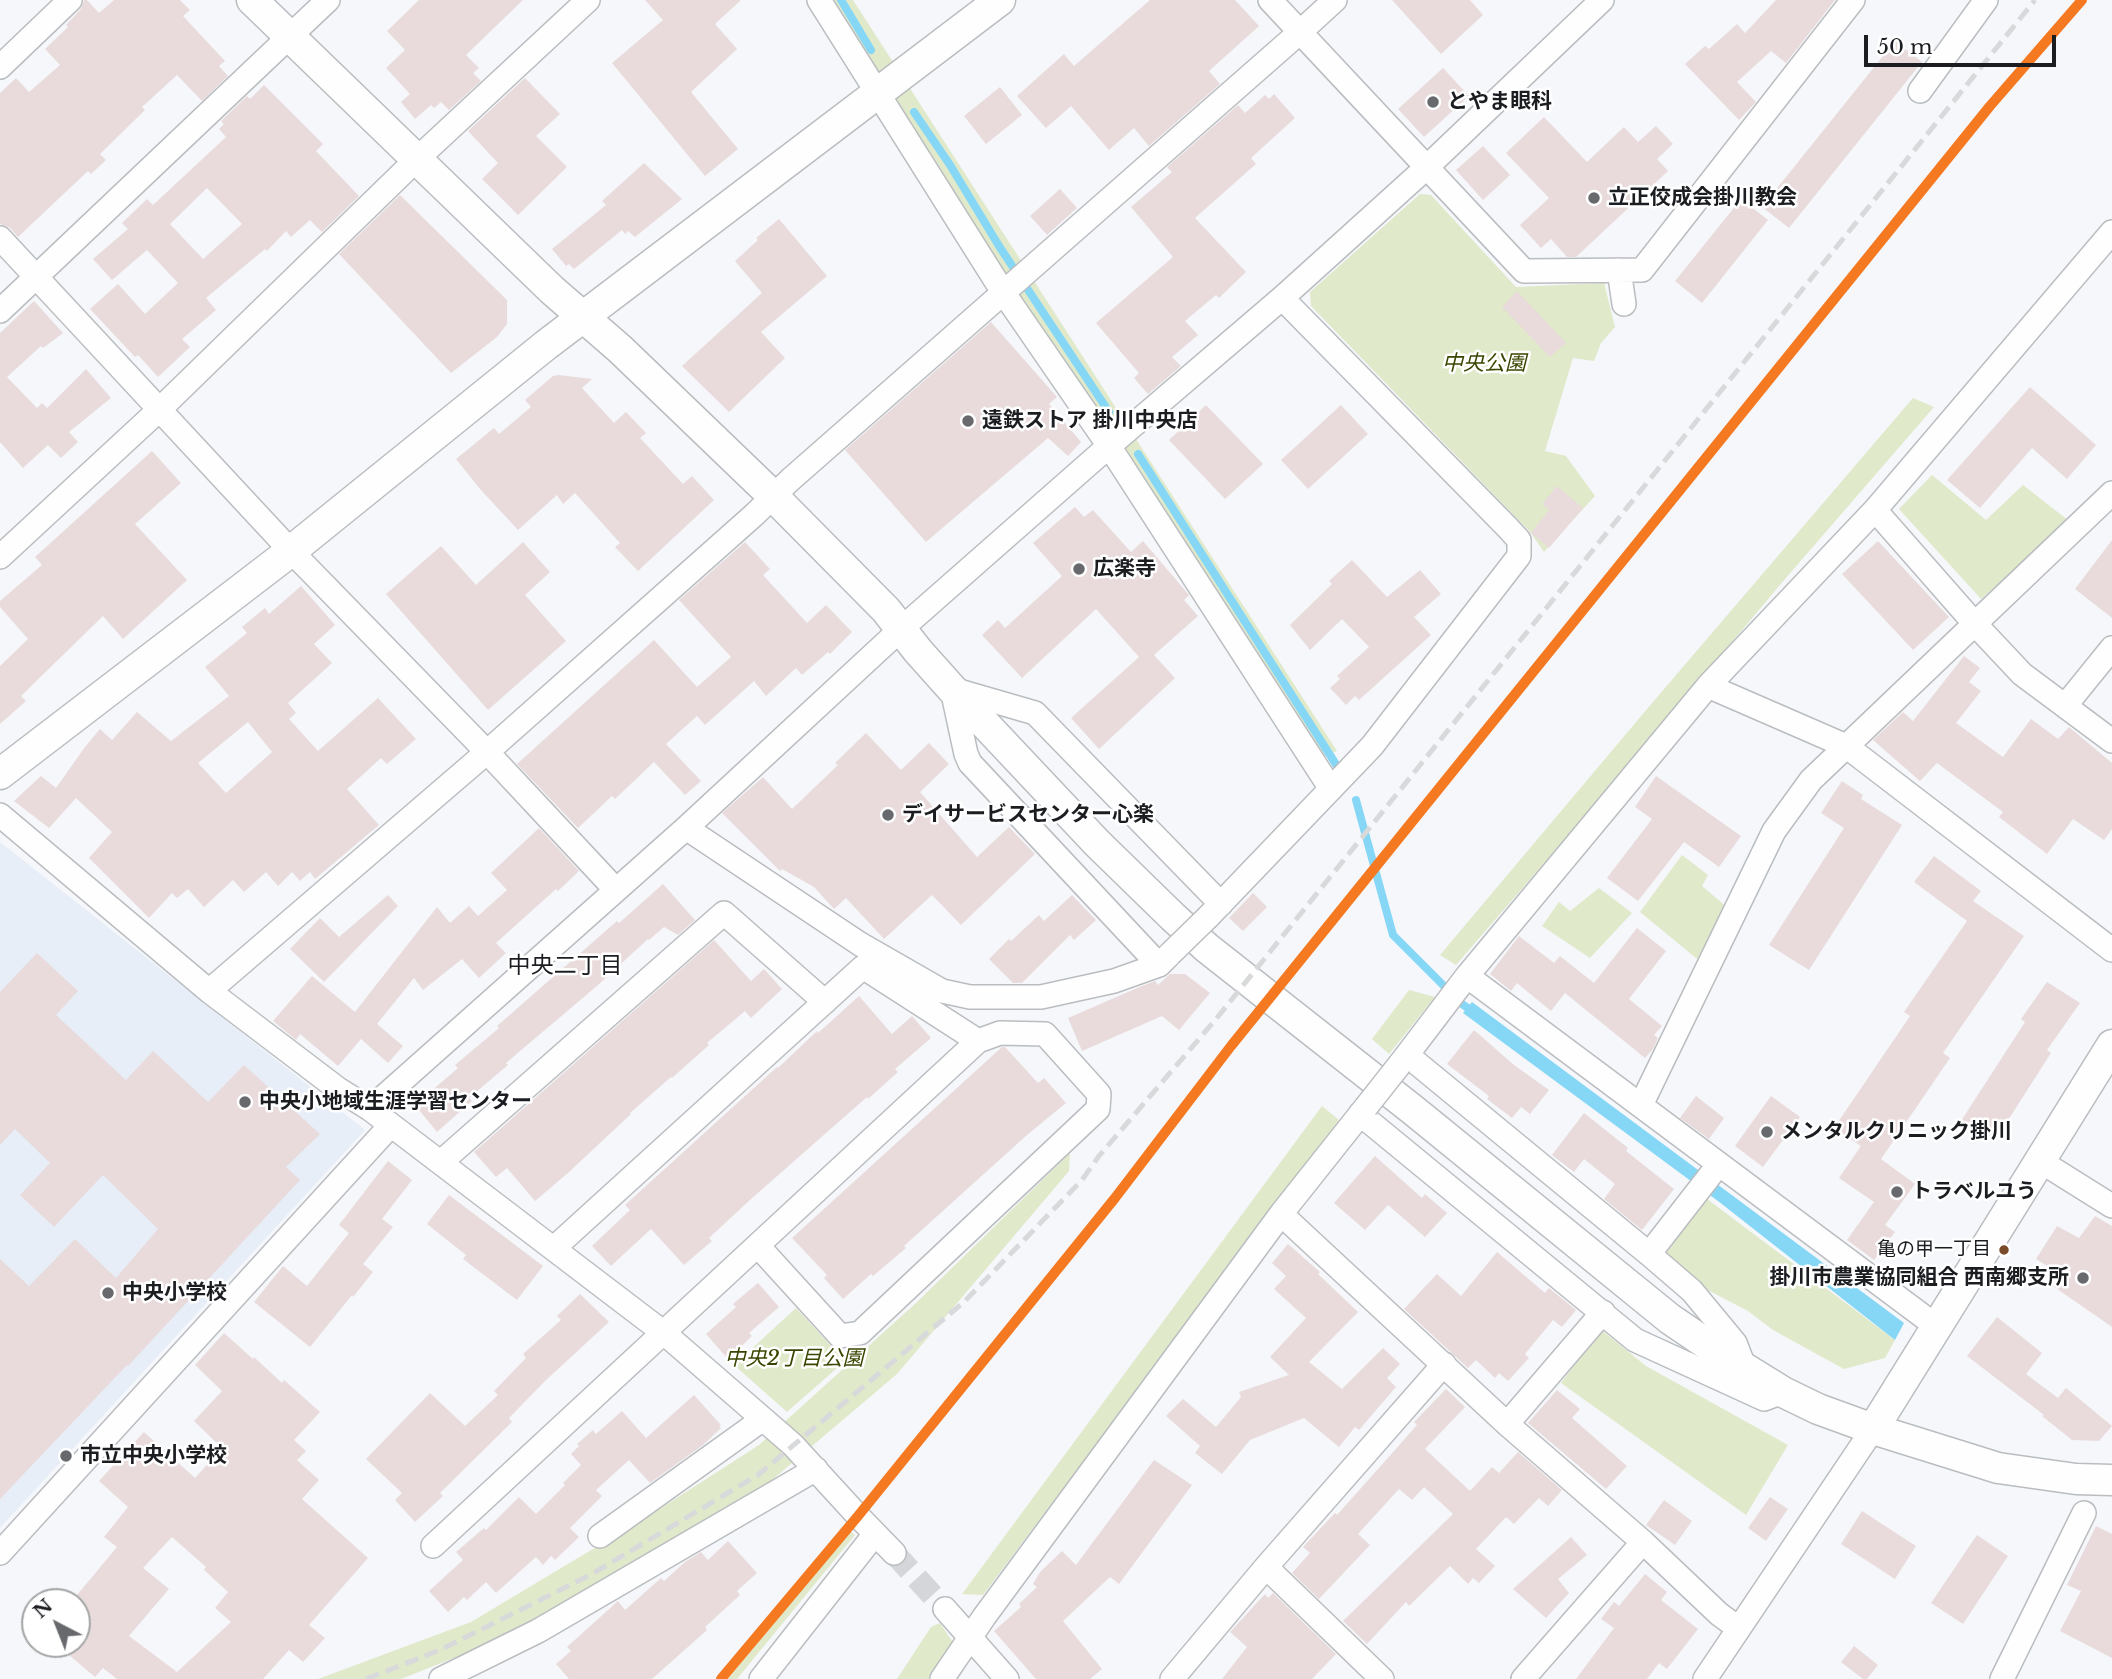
<!DOCTYPE html>
<html>
<head>
<meta charset="utf-8">
<style>
  body { margin:0 }
  #map { position:relative; width:2112px; height:1679px; overflow:hidden; background:#f5f7fa; font-family:"Libre Baskerville",serif }
  canvas { display:block }
  .north { position:absolute; left:21px; top:1588px; width:70px; height:70px; box-sizing:border-box; background:#fff; border:2px solid #a4a5a6; border-radius:50%; rotate:318deg; font-size:19px; font-weight:700; line-height:28px; text-align:center; color:#1b1d21 }
  .north::after { content:''; display:block; margin:auto; width:24px; height:32px; background:#67696d; clip-path:polygon(50% 0,100% 100%,50% 72%,0 100%) }
  .scale { position:absolute; left:1864px; top:35px; width:192px; height:32px; box-sizing:border-box; border:4px solid #1b1d21; border-top:0; padding-left:9px; font-size:21px; line-height:24px; white-space:nowrap; color:#1b1d21; -webkit-text-stroke:5px #fff; paint-order:stroke }
</style>
</head>
<body>
<div id="map">
<canvas width="2112" height="1679"></canvas>
<div class="north">N</div>
<div class="scale">50 m</div>
</div>
<script>
const ctx = document.querySelector('canvas').getContext('2d');
ctx.lineJoin = 'round';
function paint(path, color) { ctx.fillStyle = color; ctx.fill(path, 'evenodd'); }
const toPath = rows => new Path2D(rows.map(r => 'M' + r).join(''));
function strokePath(path, color, width, dash) { ctx.strokeStyle = color; ctx.lineWidth = width; ctx.lineCap = dash ? 'butt' : 'round'; ctx.setLineDash(dash || []); ctx.stroke(path); }
function drawText(font, color, halo, rows, align = 'center') {
  ctx.font = font + ' "Libre Baskerville","Noto Sans JP",serif'; ctx.lineWidth = 5; ctx.setLineDash([]); ctx.textBaseline = 'middle'; ctx.strokeStyle = halo; ctx.fillStyle = color; for (const [text, x, y, turn = 0] of rows) {
    ctx.save(); ctx.translate(x, y); ctx.rotate((+turn || 0) * Math.PI / 180); ctx.textAlign = isNaN(turn) ? turn : align; if (halo) ctx.strokeText(text, 0, 0); ctx.fillText(text, 0, 0); ctx.restore();
  }
}
paint(toPath([
  [0,842,365,1130,0,1528]
]), '#e7eef8');
paint(toPath([
  [827,0,853,0,1337,751,1322,757,1053,352],
  [1420,194,1431,195,1516,287,1604,283,1615,327,1601,343,1594,361,1573,358,1545,451,1566,456,1595,496,1544,552,1531,533,1311,306,1310,292],
  [1913,398,1934,407,1785,579,1608,789,1456,965,1440,955,1647,709],
  [1932,475,1986,520,2023,485,2069,521,1981,599,1899,509],
  [1682,855,1708,875,1702,886,1728,908,1702,963,1640,912],
  [1599,888,1632,913,1590,958,1542,926,1559,902,1570,911],
  [1409,990,1435,997,1389,1054,1372,1039],
  [1322,1106,1339,1120,983,1595,962,1594],
  [1070,1153,1069,1171,897,1374,772,1480,494,1642,401,1679,318,1679,471,1622,658,1510,759,1445,916,1303],
  [1707,1199,1895,1340,1885,1358,1844,1369,1773,1330,1748,1311,1702,1287,1665,1254],
  [796,1308,845,1361,787,1412,734,1365],
  [1600,1329,1646,1366,1788,1445,1746,1515,1561,1383],
  [850,1531,855,1535,737,1679,728,1679],
  [940,1623,954,1644,929,1679,897,1679,931,1627]
]), '#e0e9ca');
paint(toPath([
  [1472,1002,1904,1323,1895,1340,1718,1201,1463,1013]
]), '#86d7f6');
strokePath(toPath([
  [841,0,871,50],
  [914,112,950,165,999,246,1109,412],
  [1138,454,1337,766],
  [1356,800,1393,935,1462,1004,1475,1013]
]), '#86d7f6', 8);
paint(toPath([
  [84,0,87,0,99,13,114,0,180,0,190,10,183,16,225,61,219,66,228,76,202,101,177,75,142,107,145,110,100,154,106,160,91,174,88,171,18,237,10,228,0,224,0,93,16,78,29,92,60,65,45,49,68,27,66,25,80,10],
  [419,0,523,0,466,55,479,68,473,73,481,81,449,110,441,102,434,108,431,105,415,119,401,102,410,94,386,68,405,50,387,31],
  [645,0,741,0,715,24,737,49,691,92,738,149,705,176,612,63,663,20],
  [1150,0,1235,0,1259,26,1209,71,1220,84,1149,146,1134,128,1109,150,1071,106,1046,128,1017,96,1064,54,1074,66],
  [1392,0,1470,0,1483,15,1441,54],
  [1776,0,1835,0,1786,63,1771,51,1737,82,1756,102,1739,120,1685,64,1705,46,1709,49,1737,24,1745,33],
  [1895,41,1922,62,1789,228,1762,207],
  [1443,68,1469,96,1424,137,1398,109],
  [525,78,560,114,536,136,567,167,518,215,482,179,498,163,468,131],
  [264,85,323,144,316,151,359,196,322,232,310,220,291,237,286,231,267,251,265,249,206,298,216,310,182,339,190,347,158,377,138,355,135,357,90,309,118,284,145,314,178,283,147,250,112,280,93,259,128,229,122,223,147,199,153,205,226,137,219,129,224,124,221,121,247,96,250,99],
  [207,188,242,224,203,259,170,224],
  [1000,87,1022,115,986,144,964,116],
  [1274,94,1295,118,1251,158,1256,164,1195,218,1246,272,1219,298,1216,295,1185,321,1198,335,1172,357,1181,366,1148,394,1134,378,1139,373,1096,323,1173,257,1131,207,1172,172,1167,167,1238,105,1245,113,1265,95,1269,99],
  [1544,117,1587,162,1624,127,1638,142,1656,126,1673,144,1657,159,1668,171,1576,257,1567,257,1551,239,1541,248,1520,225,1549,198,1506,153],
  [1483,146,1510,175,1483,200,1456,170],
  [644,163,682,199,635,237,628,231,625,234,622,230,574,269,569,264,566,266,552,249,606,205,602,201],
  [1060,189,1077,208,1047,235,1030,216],
  [400,195,507,300,507,324,497,337,451,373,339,254],
  [1741,199,1768,220,1702,303,1675,281],
  [779,219,827,276,761,332,785,358,729,412,682,366,762,293,735,261,758,240,756,238],
  [1517,291,1566,343,1550,357,1502,307],
  [34,301,63,333,43,348,41,346,7,377,37,408,42,403,47,408,86,369,111,398,69,432,78,442,61,458,48,445,23,468,0,442,0,333],
  [991,322,1057,397,1049,404,1081,442,1068,456,1048,438,926,542,845,450],
  [559,375,592,379,582,388,614,423,626,412,646,433,640,438,683,484,692,476,714,500,638,571,615,547,620,543,575,493,563,504,557,495,518,530,480,489,456,459,494,428,499,434,531,407,525,400,553,376],
  [2030,387,2096,445,2067,479,2032,448,1980,508,1947,480],
  [1206,405,1263,464,1225,499,1169,440],
  [1341,405,1368,434,1308,489,1281,460],
  [152,451,181,483,135,524,187,580,123,639,103,616,21,696,26,701,0,724,0,666,28,639,0,607,0,601,42,565,35,557],
  [1557,486,1583,508,1549,548,1531,533,1549,510,1542,504],
  [1075,507,1084,517,1093,510,1131,552,1143,541,1189,595,1184,600,1198,616,1154,655,1175,678,1099,749,1071,718,1139,657,1096,609,1022,678,982,635,998,620,1005,628,1062,576,1033,543],
  [2112,540,2112,618,2075,589],
  [1878,541,1949,617,1913,650,1842,574],
  [523,542,550,572,525,595,566,641,488,710,386,594,441,546,476,585],
  [745,542,770,569,763,575,807,623,826,605,852,632,830,654,828,652,802,675,796,668,766,696,754,681,705,725,697,716,666,744,701,781,685,795,654,762,615,799,612,796,578,828,517,764,654,640,697,687,731,657,679,600],
  [1352,560,1387,597,1420,570,1441,594,1414,617,1431,635,1359,700,1355,696,1346,705,1330,688,1340,679,1337,676,1369,647,1342,619,1310,650,1290,625,1332,584,1329,581],
  [301,586,335,625,314,644,332,663,288,703,296,713,289,719,318,751,378,698,416,739,387,764,381,758,347,789,379,825,315,879,310,872,300,881,292,872,278,886,266,872,244,892,233,880,204,907,188,889,177,898,172,893,149,918,89,858,112,832,76,798,49,828,14,801,41,776,56,788,85,747,100,729,112,740,137,712,171,741,229,696,205,667,247,633,242,627,265,608,269,614],
  [248,722,272,752,226,793,198,763],
  [1964,656,1980,668,1969,682,1981,691,1956,723,2003,757,2031,719,2058,739,2069,727,2112,763,2112,829,2104,840,2073,819,2047,854,1999,817,2003,812,1937,763,1920,781,1873,740,1903,712,1913,721],
  [866,733,901,770,929,743,949,764,920,792,977,857,1009,827,1035,854,961,925,932,895,884,939,846,898,834,909,814,887,782,869,780,871,722,813,763,777,792,809,838,765,835,763],
  [1656,776,1741,836,1719,867,1684,842,1638,901,1607,878,1652,819,1635,807],
  [1842,781,1863,795,1861,799,1902,825,1809,970,1769,945,1844,828,1821,813],
  [539,828,579,871,558,891,556,889,496,943,506,953,479,978,462,959,423,990,414,978,377,1024,403,1046,388,1063,361,1039,338,1066,300,1034,296,1040,273,1021,312,976,355,1012,437,907,450,923,469,906,478,916,507,890,491,873],
  [1934,856,1981,891,1973,901,2024,936,1943,1053,1950,1058,1881,1159,1915,1184,1885,1225,1895,1232,1874,1260,1847,1240,1874,1202,1839,1178,1861,1146,1834,1128,1910,1016,1904,1012,1967,921,1914,882],
  [663,884,695,920,678,935,664,927,649,940,648,939,598,985,506,1063,508,1065,469,1098,472,1101,437,1132,415,1105,458,1068,455,1065,499,1028,497,1026,617,921,619,923],
  [1253,893,1267,907,1243,931,1229,918],
  [388,895,398,906,324,982,290,949,320,918,339,937],
  [1072,895,1096,920,1074,940,1070,935,1022,983,1013,983,989,959,1009,939,1011,941,1039,915,1044,921],
  [1637,928,1666,951,1629,999,1662,1026,1654,1035,1658,1038,1653,1049,1645,1058,1565,993,1551,1011,1517,983,1511,991,1490,974,1519,936,1554,963,1560,956,1594,983],
  [714,940,751,981,764,969,782,989,751,1018,745,1011,707,1043,709,1045,672,1078,671,1077,630,1113,631,1114,569,1172,535,1201,507,1168,496,1177,474,1152],
  [37,953,78,991,56,1015,126,1080,153,1051,208,1102,244,1065,320,1134,286,1167,300,1180,128,1366,127,1365,0,1499,0,1259,29,1286,75,1239,116,1278,158,1229,103,1175,54,1227,20,1195,50,1163,15,1129,0,1145,0,992],
  [1170,974,1185,974,1210,993,1179,1030,1162,1016,1082,1051,1068,1018,1142,986,1155,981,1158,985],
  [2047,982,2080,1003,2047,1050,2051,1053,1994,1142,1961,1121,2025,1022,2021,1019],
  [859,996,892,1034,912,1016,931,1038,895,1069,898,1072,868,1099,867,1097,751,1199,709,1238,712,1241,684,1265,651,1229,611,1266,592,1246,630,1210,625,1205,777,1067,778,1068,817,1031,818,1033],
  [1474,1030,1514,1065,1549,1090,1530,1114,1521,1107,1512,1118,1487,1099,1489,1096,1447,1064],
  [1002,1047,1005,1047,1038,1083,1044,1078,1066,1103,1027,1135,904,1246,906,1248,873,1276,871,1274,843,1299,824,1278,827,1275,792,1238],
  [1696,1096,1724,1118,1709,1139,1680,1118],
  [1771,1096,1800,1117,1763,1167,1735,1146],
  [1584,1113,1628,1148,1626,1151,1674,1189,1642,1230,1604,1199,1615,1184,1584,1159,1574,1172,1552,1155],
  [1375,1156,1422,1198,1425,1194,1447,1213,1425,1237,1388,1205,1365,1230,1334,1203],
  [388,1161,412,1180,382,1219,393,1227,363,1264,373,1272,353,1297,352,1295,310,1347,254,1302,283,1266,307,1286,349,1233,339,1225],
  [449,1195,543,1266,517,1300,463,1259,466,1255,427,1224],
  [2095,1216,2112,1226,2112,1327,2050,1284,2057,1272,2036,1259,2057,1226,2079,1238],
  [1288,1244,1320,1272,1318,1274,1358,1312,1309,1362,1342,1389,1383,1348,1400,1364,1387,1378,1396,1387,1359,1430,1355,1427,1339,1447,1304,1418,1250,1440,1222,1474,1195,1453,1200,1446,1166,1416,1183,1399,1216,1427,1241,1397,1239,1392,1289,1375,1270,1357,1306,1318,1274,1289,1286,1276,1272,1263],
  [1497,1252,1545,1293,1549,1288,1576,1310,1562,1327,1553,1320,1525,1354,1529,1358,1508,1381,1499,1373,1495,1378,1476,1360,1468,1368,1404,1309,1437,1274,1461,1296],
  [758,1283,779,1307,749,1333,752,1336,728,1359,706,1334,736,1307,733,1304],
  [580,1294,609,1322,544,1382,509,1418,512,1422,440,1493,443,1496,415,1522,395,1500,402,1493,366,1459,430,1393,465,1426,498,1395,494,1391,526,1358,523,1354,561,1320,557,1316],
  [1997,1317,2042,1353,2026,1374,2058,1398,2066,1388,2112,1426,2099,1441,2072,1440,2042,1416,2044,1415,1967,1356],
  [224,1333,253,1359,254,1357,282,1383,284,1380,320,1412,294,1440,306,1451,297,1460,319,1480,302,1499,368,1558,309,1625,325,1638,303,1662,289,1650,263,1679,117,1679,103,1668,95,1677,56,1644,77,1644,77,1595,117,1547,104,1537,128,1507,99,1481,144,1432,195,1478,222,1448,194,1421,222,1391,195,1365],
  [172,1537,206,1567,204,1570,228,1592,215,1608,231,1622,177,1672,129,1636,169,1589,143,1568],
  [1446,1389,1465,1407,1425,1449,1470,1491,1492,1467,1499,1473,1518,1452,1562,1490,1548,1506,1539,1498,1514,1524,1506,1517,1476,1549,1495,1566,1479,1583,1473,1578,1468,1584,1450,1566,1409,1606,1406,1602,1367,1644,1343,1621,1453,1514,1424,1487,1412,1500,1399,1489,1358,1534,1370,1545,1319,1599,1292,1573,1310,1553,1303,1547,1335,1513,1337,1515,1378,1469,1417,1425,1414,1422],
  [1557,1390,1580,1409,1572,1418,1627,1466,1606,1489,1528,1423],
  [694,1395,721,1425,719,1426,721,1428,703,1445,650,1483,629,1460,596,1490,602,1496,570,1528,579,1537,555,1560,551,1556,543,1565,536,1557,496,1593,486,1582,467,1600,464,1597,448,1612,429,1591,463,1560,456,1552,484,1528,486,1530,519,1497,536,1514,565,1485,563,1483,581,1465,571,1454,579,1446,577,1444,593,1430,596,1434,622,1411,646,1438],
  [1154,1460,1192,1485,1119,1584,1110,1577,1063,1621,1102,1669,1090,1679,1036,1679,994,1631,1021,1607,1019,1604,1037,1587,1033,1584,1040,1572,1062,1551,1076,1565],
  [1770,1497,1788,1509,1766,1541,1748,1528],
  [1664,1500,1692,1521,1675,1545,1646,1525],
  [1862,1511,1916,1546,1895,1579,1841,1544],
  [2096,1526,2112,1534,2112,1658,2060,1631,2081,1591,2067,1585],
  [1977,1535,2008,1556,1963,1624,1931,1603],
  [1571,1537,1587,1555,1558,1579,1569,1593,1546,1618,1513,1589],
  [728,1541,757,1573,737,1591,740,1595,705,1627,707,1630,652,1679,569,1679,556,1664,571,1651,567,1647,618,1601,625,1610,661,1578,664,1581,685,1562,701,1552,708,1560],
  [1645,1574,1667,1592,1661,1600,1698,1629,1667,1669,1659,1663,1647,1679,1576,1679,1614,1628,1601,1619,1614,1602,1619,1606],
  [1273,1593,1336,1654,1312,1679,1222,1679,1247,1647,1230,1632,1265,1594,1268,1598],
  [1854,1646,1878,1665,1867,1679,1863,1679,1841,1662]
]), '#e9dbdb');
strokePath(toPath([
  [894,1553,945,1609]
]), '#d4d6d9', 23, [23, 11]);
const minor = toPath([
  [819,0,1003,292,1109,446,1331,789],
  [1270,0,1524,271,1642,270,1853,0],
  [0,67,70,0],
  [1920,91,1986,0],
  [0,238,291,551,487,752,616,890],
  [1619,270,1624,304],
  [0,311,328,0],
  [1875,510,1975,624,2022,674,2112,741],
  [0,557,160,409,417,159,588,0],
  [1708,686,1846,746,2112,950],
  [2065,706,2112,648],
  [0,815,209,991,338,1089,370,1109,664,1333,793,1445,858,1516,894,1553],
  [686,828,860,944,942,991,970,997,1041,997,1114,981,1159,965,1168,956],
  [1208,917,1372,746,1519,556,1519,540,1507,527,1282,298],
  [1159,965,970,763,966,754,952,689,1035,713,1221,904],
  [1467,976,1936,1326],
  [209,991,487,752,754,515,790,480,1300,32,1335,0],
  [1407,1055,1649,1254,1692,1291,1735,1343,1745,1369],
  [1400,1064,1467,976,1708,686,1875,510,2112,232],
  [1641,1105,1774,831,1811,780,2112,493],
  [370,1109,686,828,901,629,1109,446,1282,298,1427,167,1602,0],
  [1360,1114,1635,1340,1764,1399,1783,1392],
  [2040,1161,2112,1206],
  [441,1162,724,913,825,1002],
  [1281,1214,1507,1424,1643,1542,1719,1614,1738,1628],
  [554,1248,863,967,978,1041],
  [1649,1254,1719,1164],
  [1507,1424,1603,1312],
  [600,1536,763,1419],
  [433,1546,978,1041,1000,1033,1045,1034,1099,1094,1098,1109,860,1333,840,1336,758,1246],
  [0,1553,391,1125],
  [1266,1567,1382,1679],
  [945,1609,1007,1679],
  [441,1679,538,1631,816,1469],
  [761,1679,875,1534],
  [942,1679,984,1617,1281,1214,1366,1107],
  [1172,1679,1266,1567,1444,1364],
  [1523,1679,1643,1542],
  [1705,1679,1873,1429],
  [2002,1679,2084,1513]
]);
const tertiary = toPath([
  [252,0,552,290,620,349,773,496,886,610,918,651,952,689,1097,843,1173,917,1207,948,1413,1110,1670,1319,1720,1353,1783,1392,1818,1409,1873,1429,1998,1468,2076,1479,2112,1480],
  [0,774,291,551,546,345,1000,0],
  [1873,1429,2112,1045]
]);
strokePath(minor, '#babdc0', 26);
strokePath(tertiary, '#babdc0', 33);
strokePath(minor, '#fefefe', 23);
strokePath(tertiary, '#fefefe', 30);
strokePath(toPath([
  [366,1679,440,1650,592,1574,758,1475,964,1302,1082,1180,1099,1156,1216,1019,2035,0]
]), '#d8d9db', 5, [14, 7]);
const minorBridge = toPath([
  [1170,954,1208,917],
  [1366,1107,1400,1064]
]);
strokePath(minorBridge, '#babdc0', 26, []);
strokePath(minorBridge, '#fefefe', 23);
strokePath(toPath([
  [721,1679,858,1516,1115,1198,1231,1046,1990,106,2082,0]
]), '#f47921', 10);
for (const [x, y, r, color] of [
  [1433,102,7,"#67696d"],
  [1594,198,7,"#67696d"],
  [968,421,7,"#67696d"],
  [1079,569,7,"#67696d"],
  [888,815,7,"#67696d"],
  [245,1102,7,"#67696d"],
  [1767,1132,7,"#67696d"],
  [1897,1192,7,"#67696d"],
  [2004,1250,6,"#7a4b2a"],
  [2083,1278,7,"#67696d"],
  [108,1293,7,"#67696d"],
  [66,1456,7,"#67696d"]
]) { const dot = new Path2D(); dot.arc(x, y, r, 0, 2 * Math.PI); ctx.fillStyle = color; ctx.fill(dot); strokePath(dot, '#fff', 2.5); }
drawText('19px', '#1b1d21', '#fff', [
  ["亀の甲一丁目",1991,1250]
], 'right');
drawText('bold 21px', '#1b1d21', '#fff', [
  ["とやま眼科",1447,102],
  ["立正佼成会掛川教会",1608,198],
  ["遠鉄ストア 掛川中央店",982,421],
  ["広楽寺",1093,569],
  ["デイサービスセンター心楽",902,815],
  ["中央小地域生涯学習センター",259,1102],
  ["メンタルクリニック掛川",1781,1132],
  ["トラベルユう",1911,1192],
  ["掛川市農業協同組合 西南郷支所",2069,1278,"right"],
  ["中央小学校",122,1293],
  ["市立中央小学校",80,1456]
], 'left');
drawText('italic 21px', '#3a4600', '#fff', [
  ["中央公園",1484,364],
  ["中央2丁目公園",794,1359]
]);
drawText('23px', '#1b1d21', '#fff', [
  ["中央二丁目",565,967]
]);
</script>
</body>
</html>
